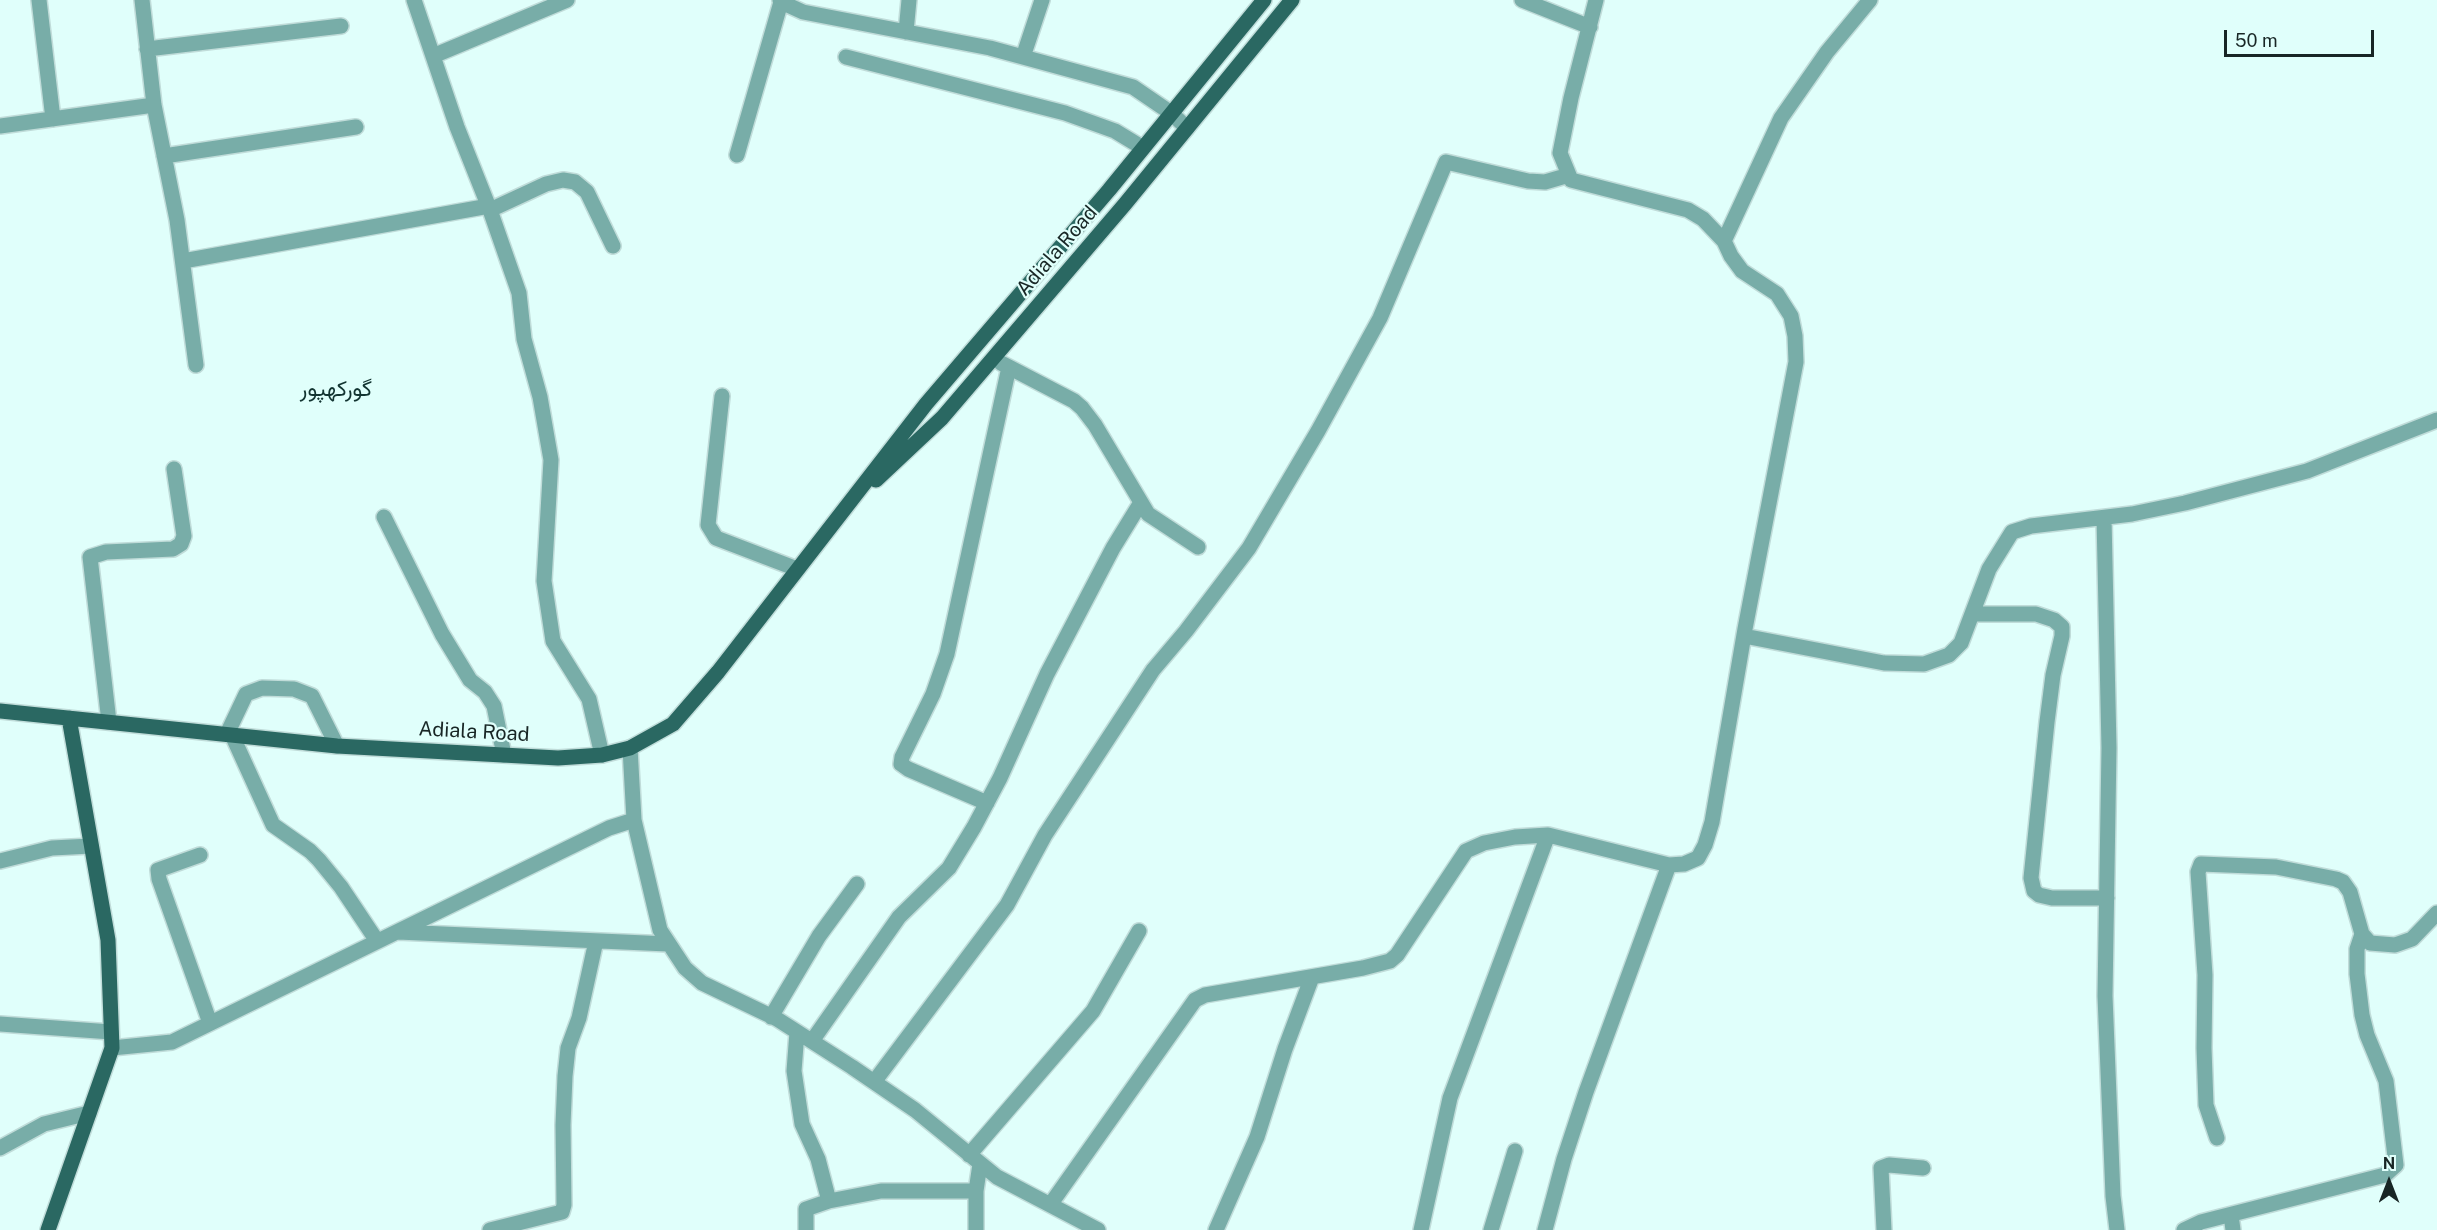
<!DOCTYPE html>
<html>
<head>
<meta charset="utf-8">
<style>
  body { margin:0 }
  #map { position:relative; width:2437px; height:1230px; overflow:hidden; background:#e0fffb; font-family:"Public Sans",sans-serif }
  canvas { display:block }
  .north { position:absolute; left:2359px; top:1152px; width:60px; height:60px; -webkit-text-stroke:4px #e0fffb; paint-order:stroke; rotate:0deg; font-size:16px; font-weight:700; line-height:24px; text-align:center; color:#182625 }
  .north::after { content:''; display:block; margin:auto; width:21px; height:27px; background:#182625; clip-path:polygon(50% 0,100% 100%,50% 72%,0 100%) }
  .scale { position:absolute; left:2224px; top:30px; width:150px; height:27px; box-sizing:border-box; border:3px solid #182625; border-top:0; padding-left:8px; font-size:18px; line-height:21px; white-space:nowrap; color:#182625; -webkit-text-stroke:4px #e0fffb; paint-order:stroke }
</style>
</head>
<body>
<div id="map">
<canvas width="2437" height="1230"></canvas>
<div class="north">N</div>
<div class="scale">50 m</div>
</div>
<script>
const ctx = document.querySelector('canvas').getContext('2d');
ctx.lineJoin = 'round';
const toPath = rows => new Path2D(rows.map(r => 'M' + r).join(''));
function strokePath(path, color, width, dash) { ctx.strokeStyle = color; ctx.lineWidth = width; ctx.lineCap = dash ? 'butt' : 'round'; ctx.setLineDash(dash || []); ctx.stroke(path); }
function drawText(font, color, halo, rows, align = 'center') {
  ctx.font = font + ' "Public Sans",Vazirmatn,sans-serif'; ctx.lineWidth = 4.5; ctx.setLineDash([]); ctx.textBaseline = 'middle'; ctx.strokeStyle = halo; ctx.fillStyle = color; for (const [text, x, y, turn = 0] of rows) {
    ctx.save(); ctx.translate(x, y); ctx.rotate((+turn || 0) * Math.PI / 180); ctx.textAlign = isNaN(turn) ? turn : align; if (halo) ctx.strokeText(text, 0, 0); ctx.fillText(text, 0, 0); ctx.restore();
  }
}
const minor = toPath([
  [39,0,53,119],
  [142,0,154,105,177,220,196,365],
  [414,0,457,127,490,210,519,293,524,339,540,397,551,460,544,581,553,641,589,699,602,755],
  [780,0,781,2,803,12,990,48,1133,87,1171,113,1187,128],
  [1522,0,1590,27],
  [906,32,909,0],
  [147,49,341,26],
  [433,56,567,0],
  [846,57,1065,113,1115,131,1143,148],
  [1023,57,1042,0],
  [0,126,154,105],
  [737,155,781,2],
  [164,156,356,127],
  [490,210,546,184,563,180,575,182,587,192,613,246],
  [1724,241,1781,118,1827,52,1870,0],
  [183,261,489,206],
  [1001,363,1074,401,1082,408,1095,425,1148,514,1198,547],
  [722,396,708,525,716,538,797,569],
  [384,517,442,634,470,680,485,692,494,706,504,755],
  [2104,518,2109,748,2105,996,2113,1196,2117,1230],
  [1972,614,2036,614,2054,620,2062,627,2062,636,2053,675,2047,722,2031,878,2034,891,2039,895,2052,898,2107,898],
  [1744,636,1884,663,1924,664,1949,655,1961,643,1989,569,2012,532,2031,526,2132,514,2185,503,2307,471,2437,420],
  [109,722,90,557,106,552,173,549,181,544,184,536,174,469],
  [227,734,246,694,262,688,294,689,312,696,337,746],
  [232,735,273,825,310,851,319,860,341,887,377,941],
  [630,748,634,820,660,930,685,968,702,983,777,1019,852,1067,915,1110,997,1177,1098,1230],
  [987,803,908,769,901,764,902,757,933,694,947,654,1009,367],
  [200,855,158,870,159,879,210,1023],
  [0,861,52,848,91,846],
  [398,932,668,944],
  [771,1017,819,936,857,884],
  [0,1024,111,1032],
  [797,1032,794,1071,802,1124,818,1159,829,1201],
  [812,1041,899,917,949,868,974,827,1000,778,1047,674,1113,548,1140,504],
  [112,1048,172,1042,609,828,634,820],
  [874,1082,1007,905,1045,835,1153,670,1186,631,1249,548,1318,431,1380,318,1446,162,1528,181,1545,182,1569,175],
  [2217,1138,2206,1105,2204,1048,2205,975,2198,872,2201,864,2276,867,2336,879,2343,882,2350,892,2362,934,2370,943,2395,945,2412,939,2437,913],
  [0,1148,44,1124,89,1113],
  [969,1155,1093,1011,1139,931],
  [1050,1205,1195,1000,1205,995,1363,968,1390,961,1397,955,1466,851,1484,843,1515,837,1548,835,1669,865,1684,864,1698,858,1705,845,1712,822,1745,629,1796,362,1795,336,1791,316,1777,294,1742,271,1731,256,1724,241,1703,219,1688,210,1571,180,1569,175,1560,153,1571,98,1596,0],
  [2231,1215,2233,1230],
  [490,1230,562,1212,564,1205,563,1125,565,1076,568,1048,579,1018,596,941],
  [806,1230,806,1209,829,1201,881,1191,976,1191],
  [976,1230,976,1191,980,1164],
  [1216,1230,1257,1137,1285,1049,1312,977],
  [1421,1230,1450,1098,1548,835],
  [1491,1230,1515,1151],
  [1545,1230,1564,1159,1586,1092,1669,865],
  [1884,1230,1881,1168,1889,1165,1923,1168],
  [2184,1230,2201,1222,2385,1175,2396,1165,2386,1081,2367,1035,2362,1015,2357,974,2357,949,2362,934]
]);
const major = toPath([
  [876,480,942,418,1125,204,1292,0],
  [0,711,337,746,558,758,602,755,630,748,673,724,718,672,926,404,1109,190,1264,0],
  [48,1230,112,1048,108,940,69,718]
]);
strokePath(minor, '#c0dcd9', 18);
strokePath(major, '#c0dcd9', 18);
strokePath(minor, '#78ada8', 15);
strokePath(major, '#2a6862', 15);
drawText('20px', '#182625', '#e0fffb', [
  ["Adiala Road",1057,251,-49],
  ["Adiala Road",474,732,3]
]);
drawText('22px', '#123431', '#e0fffb', [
  ["گورکھپور",336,389]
]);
</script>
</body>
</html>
